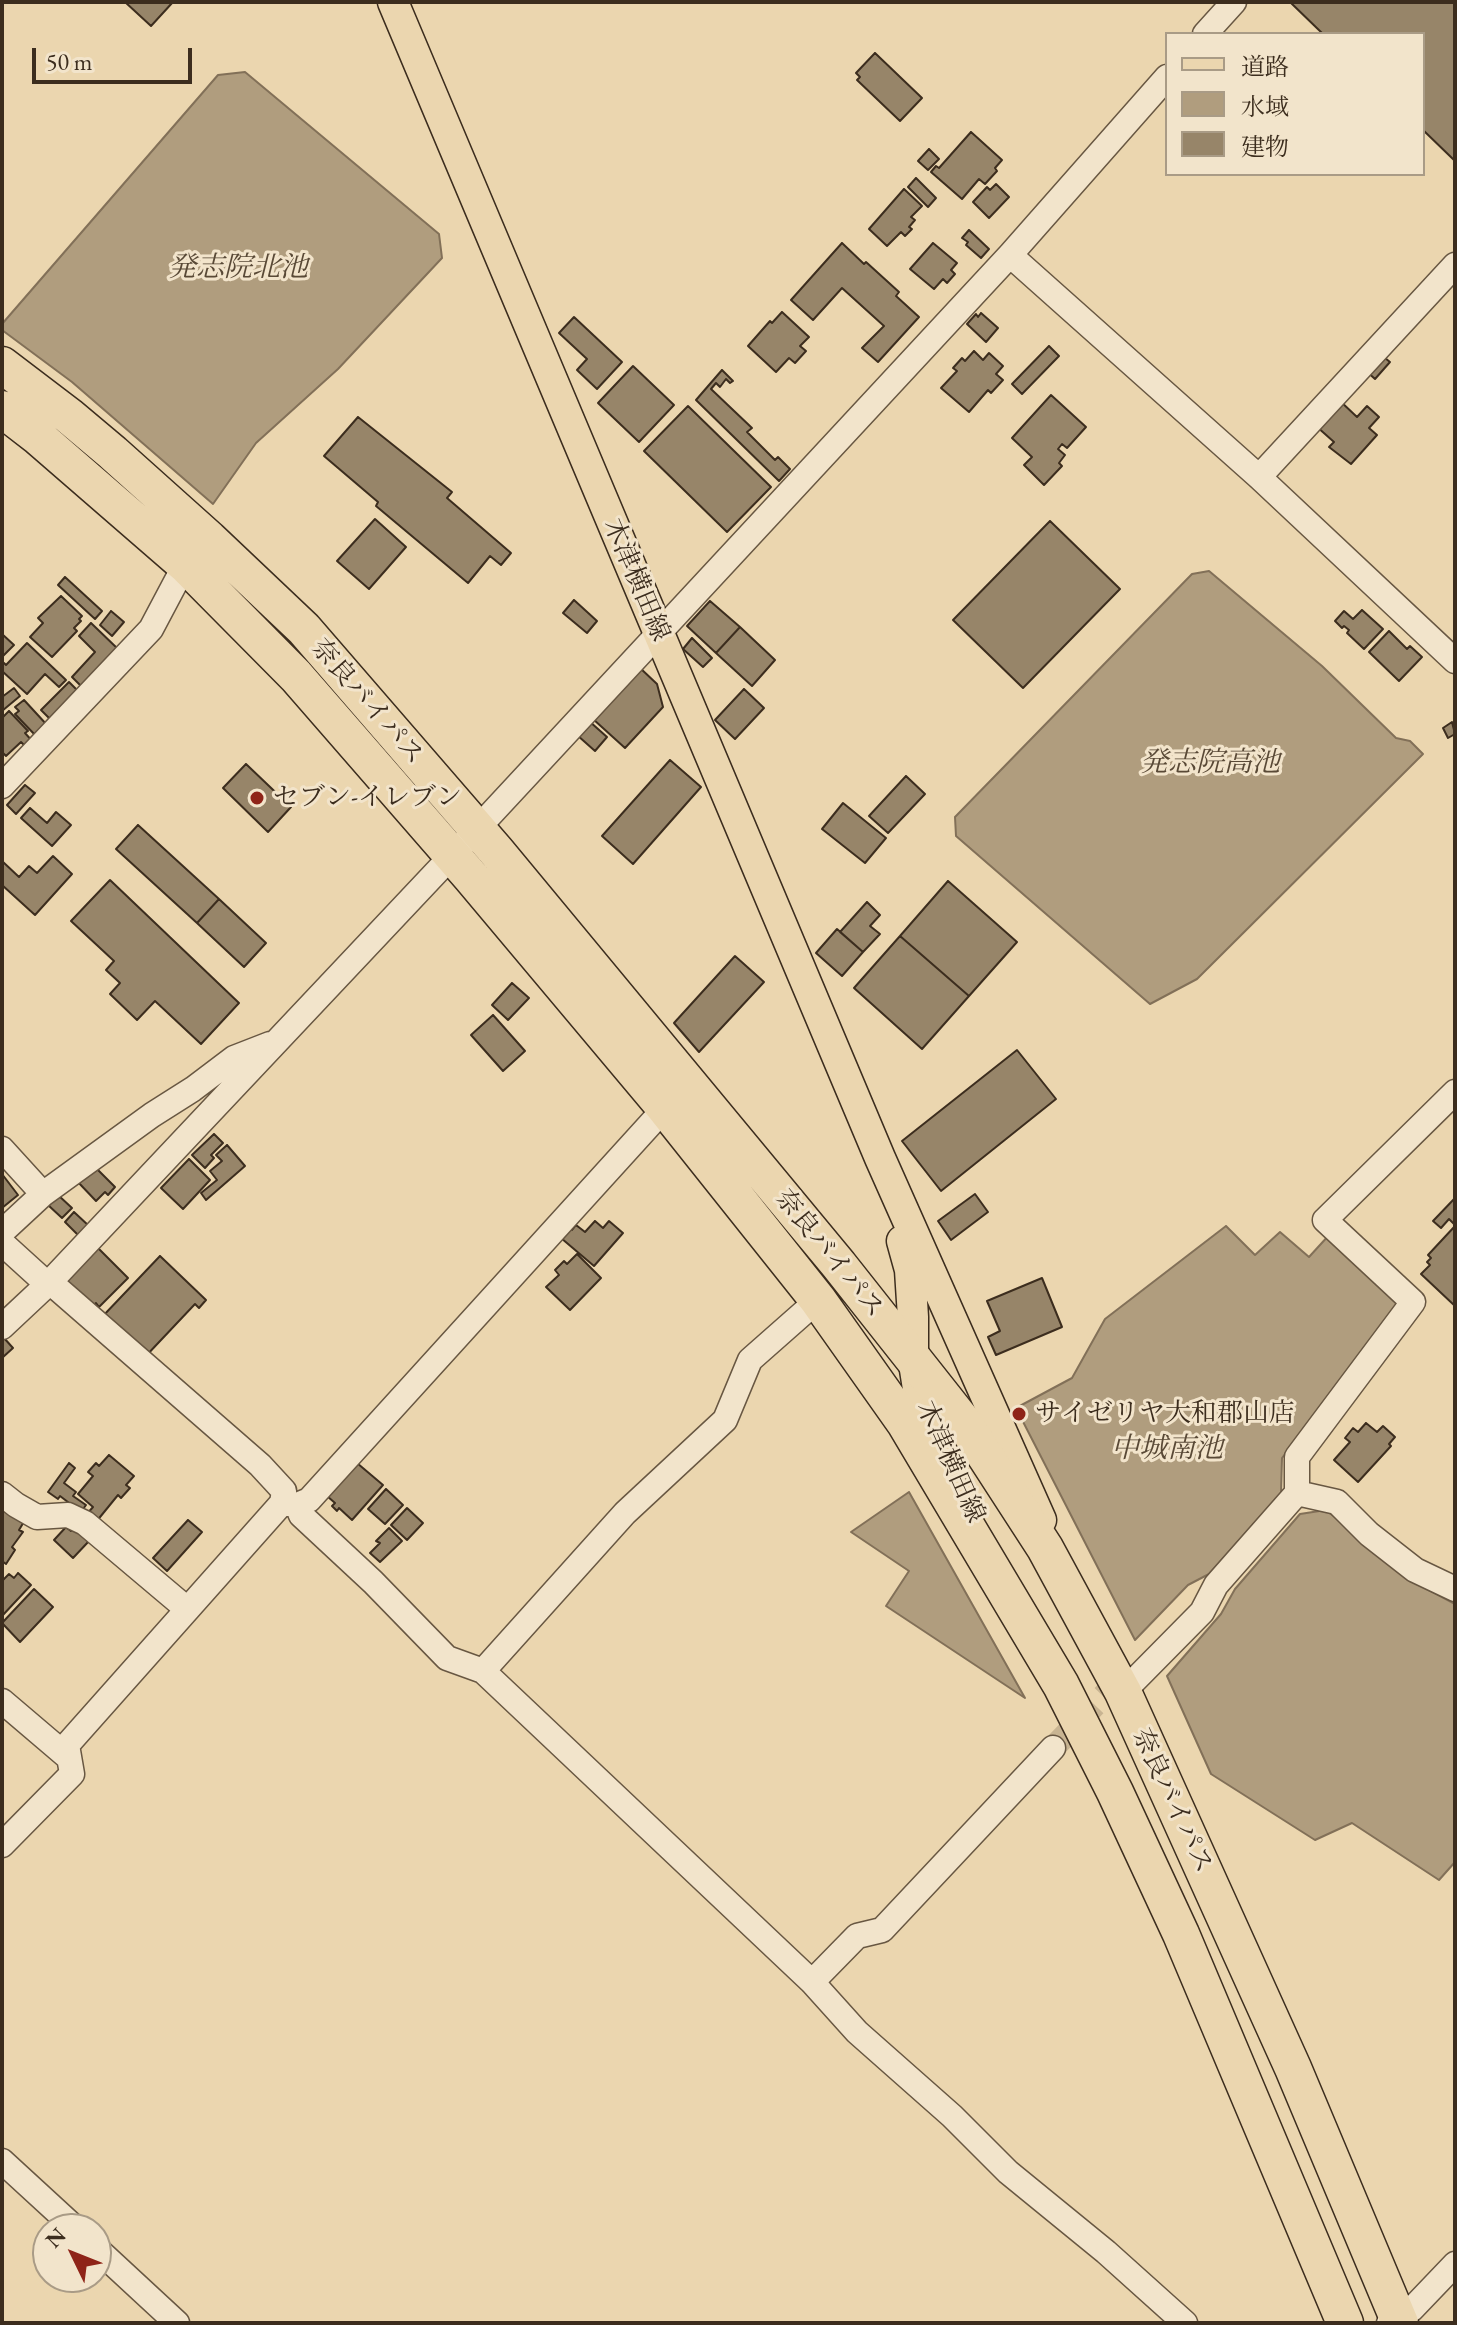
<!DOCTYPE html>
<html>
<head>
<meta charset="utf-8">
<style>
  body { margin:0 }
  #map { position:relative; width:1457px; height:2325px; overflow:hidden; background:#ebd6af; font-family:"EB Garamond","Noto Serif JP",serif }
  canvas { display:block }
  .frame { position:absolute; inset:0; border:4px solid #3c2d1e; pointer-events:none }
  .legend { position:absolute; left:1165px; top:32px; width:260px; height:144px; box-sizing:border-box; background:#f2e4cb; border:2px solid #a99b86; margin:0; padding:10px 14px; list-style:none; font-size:24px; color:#3c2d1e }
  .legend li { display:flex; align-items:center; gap:16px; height:40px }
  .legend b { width:40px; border:2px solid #a99b86 }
  .north { position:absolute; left:32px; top:2213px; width:80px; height:80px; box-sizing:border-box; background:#f2e4cb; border:2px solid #a99b86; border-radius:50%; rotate:313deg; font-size:22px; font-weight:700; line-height:32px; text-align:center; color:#3c2d1e }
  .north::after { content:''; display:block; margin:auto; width:28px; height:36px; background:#8f2418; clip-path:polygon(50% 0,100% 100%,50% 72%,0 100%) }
  .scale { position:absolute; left:32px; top:48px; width:160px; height:36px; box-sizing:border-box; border:4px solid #3c2d1e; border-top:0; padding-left:10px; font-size:24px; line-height:28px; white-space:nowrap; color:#3c2d1e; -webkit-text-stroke:6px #f2e4cb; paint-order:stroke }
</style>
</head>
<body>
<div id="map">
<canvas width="1457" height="2325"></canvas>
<div class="frame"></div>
<ul class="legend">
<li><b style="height:10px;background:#ebd6af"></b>道路</li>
<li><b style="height:22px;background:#b09d7e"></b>水域</li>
<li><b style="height:22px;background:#978569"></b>建物</li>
</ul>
<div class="north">N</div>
<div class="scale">50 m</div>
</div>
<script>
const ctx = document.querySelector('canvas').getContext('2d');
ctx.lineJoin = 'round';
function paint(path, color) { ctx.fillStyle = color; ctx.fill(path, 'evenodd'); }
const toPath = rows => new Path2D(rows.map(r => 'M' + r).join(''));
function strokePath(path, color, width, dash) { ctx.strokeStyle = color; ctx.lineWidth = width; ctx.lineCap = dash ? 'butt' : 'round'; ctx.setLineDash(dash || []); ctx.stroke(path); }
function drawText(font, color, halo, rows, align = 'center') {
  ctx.font = font + ' "EB Garamond","Noto Serif JP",serif'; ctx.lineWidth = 6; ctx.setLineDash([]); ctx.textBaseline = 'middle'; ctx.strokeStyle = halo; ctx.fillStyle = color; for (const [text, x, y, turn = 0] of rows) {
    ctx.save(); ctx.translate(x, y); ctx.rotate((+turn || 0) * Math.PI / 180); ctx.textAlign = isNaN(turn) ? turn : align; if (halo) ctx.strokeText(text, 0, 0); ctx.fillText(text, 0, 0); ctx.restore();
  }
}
const water = toPath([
  [245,72,439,234,442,258,338,369,256,443,213,504,72,382,2,330,2,324,218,75,245,72],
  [1209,571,1322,666,1396,738,1410,741,1423,754,1197,979,1150,1004,956,836,955,817,1192,574,1209,571],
  [1226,1226,1255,1255,1280,1232,1309,1257,1330,1234,1401,1307,1282,1458,1281,1493,1209,1574,1188,1585,1135,1640,1016,1408,1072,1378,1105,1319,1226,1226],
  [909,1492,1025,1698,886,1606,909,1571,851,1532,909,1492],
  [1326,1510,1418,1584,1455,1604,1455,1862,1439,1880,1352,1823,1315,1840,1211,1774,1167,1676,1221,1614,1235,1589,1300,1514,1326,1510]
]);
paint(water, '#b09d7e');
strokePath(water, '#827058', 2);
const building = toPath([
  [125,2,173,2,151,26,125,2],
  [1290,2,1455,2,1455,161,1423,130,1423,34,1323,34,1290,2],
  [875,53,922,98,900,121,857,80,860,77,856,73,875,53],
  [971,132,1002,160,995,168,997,171,985,184,979,179,962,199,931,172,936,166,939,168,971,132],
  [929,149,939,159,928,170,918,161,929,149],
  [916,178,936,198,928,207,908,187,916,178],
  [996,184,1009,197,989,218,973,202,987,187,990,190,996,184],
  [904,189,922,206,911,217,915,220,909,227,912,229,905,236,901,232,887,246,869,229,904,189],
  [969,230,989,249,981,258,966,245,968,242,962,238,969,230],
  [842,243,864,264,866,262,899,292,896,296,919,317,878,362,862,348,884,326,842,288,813,320,791,300,842,243],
  [933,243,957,263,951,270,955,274,947,283,943,279,934,289,910,269,933,243],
  [782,312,809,337,800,346,806,351,795,363,789,358,776,372,748,346,770,321,772,323,782,312],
  [981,313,998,328,986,342,967,324,976,314,978,317,981,313],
  [574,317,622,362,597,389,577,370,587,359,559,333,574,317],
  [1049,346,1059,356,1022,394,1012,384,1049,346],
  [974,351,983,360,989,353,1003,366,996,374,1003,380,991,393,988,390,969,412,941,388,957,371,953,368,962,358,965,361,974,351],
  [1380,354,1390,362,1375,379,1365,370,1380,354],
  [633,366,674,405,639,442,598,403,633,366],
  [722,370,733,381,730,383,726,379,720,387,716,383,711,389,752,428,747,432,775,460,778,457,790,469,779,481,696,400,722,370],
  [1051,395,1086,427,1067,448,1062,444,1058,449,1065,455,1059,463,1062,466,1044,485,1024,465,1032,457,1012,438,1051,395],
  [1339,400,1357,417,1367,406,1379,417,1369,428,1377,435,1351,464,1329,447,1334,442,1316,426,1339,400],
  [688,406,771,487,727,532,644,451,688,406],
  [358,417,452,492,447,498,511,553,501,565,490,556,468,583,376,506,378,502,324,456,358,417],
  [375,519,406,547,369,589,337,561,375,519],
  [1050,521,1120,589,1023,688,953,620,1050,521],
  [65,577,102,611,95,619,58,585,65,577],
  [61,596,82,616,79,619,81,621,74,628,77,631,52,657,30,637,43,623,38,618,61,596],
  [574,600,597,621,587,633,563,613,574,600],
  [710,601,740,627,716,653,687,626,710,601],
  [1362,610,1383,629,1364,649,1347,633,1349,630,1344,626,1342,628,1335,621,1344,611,1353,619,1362,610],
  [111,611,124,622,112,636,100,625,111,611],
  [91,623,119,650,83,688,72,677,95,652,79,636,91,623],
  [740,627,775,660,752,686,716,653,740,627],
  [1389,631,1407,649,1410,646,1422,657,1399,681,1369,652,1389,631],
  [2,634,14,645,2,657,2,634],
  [692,638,712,658,703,667,683,649,692,638],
  [27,643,66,680,59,687,45,674,27,694,2,671,2,665,4,663,6,665,27,643],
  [639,667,657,684,663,707,625,748,593,719,639,667],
  [69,682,79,692,51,720,41,710,69,682],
  [14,688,20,696,2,711,2,697,14,688],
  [744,689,764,708,735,739,715,720,744,689],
  [24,700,47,725,36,736,15,714,19,711,15,707,24,700],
  [9,711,28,731,25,733,33,742,27,748,21,742,6,756,2,752,2,718,9,711],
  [589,721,607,737,595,751,577,735,589,721],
  [1452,722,1455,734,1448,738,1443,728,1452,722],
  [670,760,701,787,633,864,602,836,670,760],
  [246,764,291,807,268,832,223,788,246,764],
  [906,776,925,794,888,833,869,816,906,776],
  [25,785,35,793,16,814,7,805,25,785],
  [843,803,886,838,865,863,822,829,843,803],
  [30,808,47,823,56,812,71,825,52,846,21,818,30,808],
  [138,825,219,899,197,923,116,849,138,825],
  [53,856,72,874,35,915,2,885,2,861,19,877,29,866,37,873,53,856],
  [110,880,239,1003,201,1044,155,1001,137,1020,110,994,120,983,106,970,114,961,71,921,110,880],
  [948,881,1017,942,969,996,900,936,948,881],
  [219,899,266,943,244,967,197,923,219,899],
  [867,902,880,915,870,926,880,934,863,952,840,932,867,902],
  [837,929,863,952,842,976,816,953,837,929],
  [900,936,969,996,922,1049,854,988,900,936],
  [735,956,764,982,699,1052,674,1023,735,956],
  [512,983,529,998,508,1020,492,1005,512,983],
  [493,1015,525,1051,503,1071,471,1035,493,1015],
  [1017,1050,1056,1099,941,1191,902,1141,1017,1050],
  [214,1134,223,1143,211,1155,214,1158,205,1168,192,1155,214,1134],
  [227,1145,245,1166,206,1200,201,1193,217,1180,210,1171,222,1161,216,1155,227,1145],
  [189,1159,210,1180,183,1209,161,1188,189,1159],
  [93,1165,115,1187,108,1195,105,1192,96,1201,77,1181,93,1165],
  [2,1174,18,1195,2,1208,2,1174],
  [975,1194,988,1212,951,1240,938,1221,975,1194],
  [58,1195,72,1208,62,1218,48,1205,58,1195],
  [1455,1198,1455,1225,1449,1219,1441,1228,1433,1221,1455,1198],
  [74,1212,89,1226,79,1236,65,1222,74,1212],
  [595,1221,603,1228,609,1221,623,1233,594,1266,561,1238,569,1228,572,1230,576,1225,585,1232,595,1221],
  [1455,1226,1455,1306,1421,1274,1430,1265,1427,1262,1431,1258,1428,1255,1455,1226],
  [98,1248,128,1278,99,1307,96,1303,91,1308,64,1281,98,1248],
  [577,1254,601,1278,570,1310,546,1287,559,1275,555,1270,564,1261,567,1264,577,1254],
  [160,1256,206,1300,199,1308,195,1304,144,1358,102,1317,160,1256],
  [1042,1278,1062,1327,996,1355,988,1337,1000,1331,987,1301,1042,1278],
  [4,1338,13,1348,2,1358,2,1340,4,1338],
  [1366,1423,1377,1432,1383,1426,1395,1437,1389,1444,1391,1446,1358,1482,1334,1460,1350,1442,1345,1438,1353,1428,1358,1432,1366,1423],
  [109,1455,134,1476,126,1485,130,1488,121,1498,118,1495,96,1522,86,1515,93,1507,78,1494,93,1476,88,1472,96,1463,99,1466,109,1455],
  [69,1463,75,1468,64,1483,76,1492,73,1496,86,1505,81,1512,60,1496,58,1499,48,1492,69,1463],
  [357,1463,383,1485,352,1520,339,1508,337,1511,332,1506,335,1503,327,1496,357,1463],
  [386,1489,403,1505,385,1524,368,1509,386,1489],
  [2,1507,25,1520,19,1530,23,1532,12,1547,15,1550,6,1564,2,1561,2,1507],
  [407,1508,423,1523,407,1540,391,1525,407,1508],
  [188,1520,202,1532,167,1571,153,1558,188,1520],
  [75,1526,90,1540,73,1558,54,1540,66,1527,71,1531,75,1526],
  [389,1528,402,1541,380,1562,370,1553,380,1543,376,1541,389,1528],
  [18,1573,31,1585,2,1616,2,1581,9,1574,14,1578,18,1573],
  [34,1589,53,1607,20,1642,2,1623,34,1589]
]);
paint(building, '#978569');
strokePath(building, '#3c2d1e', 2);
strokePath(toPath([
  [1053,1748,1126,1673]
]), '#c8b492', 24, [24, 12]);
const minor = toPath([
  [1205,34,1234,2],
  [1010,255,1259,477,1455,661],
  [1259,477,1455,265],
  [2,786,151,629,178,578,188,567],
  [2,1149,43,1194],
  [2,1232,43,1194,152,1115,193,1089,234,1058,270,1044],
  [2,1243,46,1283],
  [50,1282,260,1465,284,1491,282,1503],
  [2,1327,50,1282,477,829,1010,255,1167,77],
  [1297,1493,1337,1502,1369,1534,1415,1570,1455,1589],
  [2,1494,16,1505,37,1517,68,1515,85,1523,187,1609],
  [297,1505,301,1515,373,1582,447,1658,483,1671,812,1982,857,2032,952,2116,1008,2172,1106,2252,1185,2323],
  [483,1671,625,1513,725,1420,750,1360,818,1300],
  [1123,1692,1202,1612,1216,1585,1297,1493,1297,1457,1413,1302,1325,1220,1455,1092],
  [2,1701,69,1758],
  [2,1845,72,1774,67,1745,282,1503,297,1505,309,1500,665,1108],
  [812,1982,857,1936,882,1930,1053,1748],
  [2,2161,76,2229],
  [96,2248,177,2323],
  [1389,2323,1412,2309,1455,2264]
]);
const major = toPath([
  [393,2,880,1158,1041,1520],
  [902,1241,910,1270,913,1317,913,1357,921,1408,952,1472]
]);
const highway = toPath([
  [2,365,69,416,113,453,209,539,304,629,497,852,839,1265,964,1423,1045,1548,1123,1692,1293,2068,1400,2323],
  [2,409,37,436,188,567,296,676,471,877,665,1108,818,1300,905,1423,1061,1685,1115,1792,1181,1934,1345,2323]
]);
strokePath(minor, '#685742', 27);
strokePath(major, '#3c2d1e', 33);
strokePath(highway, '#3c2d1e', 39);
strokePath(minor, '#f2e4cb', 24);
strokePath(major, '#ebd6af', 30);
strokePath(highway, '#ebd6af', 36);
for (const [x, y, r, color] of [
  [257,798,8,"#8f2418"],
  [1019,1414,8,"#8f2418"]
]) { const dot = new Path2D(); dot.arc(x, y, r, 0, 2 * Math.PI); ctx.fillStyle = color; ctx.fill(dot); strokePath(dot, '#f2e4cb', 3); }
drawText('26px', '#3c2d1e', '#f2e4cb', [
  ["木津横田線",636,580,67],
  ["奈良バイパス",367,702,49],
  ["奈良バイパス",829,1254,51],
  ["木津横田線",950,1462,66],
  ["奈良バイパス",1172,1801,65]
]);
drawText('26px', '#3c2d1e', '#f2e4cb', [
  ["セブン-イレブン",273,798],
  ["サイゼリヤ大和郡山店",1035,1414]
], 'left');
drawText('italic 28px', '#594936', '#f2e4cb', [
  ["発志院北池",238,268],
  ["発志院高池",1210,763],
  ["中城南池",1167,1449]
]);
</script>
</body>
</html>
